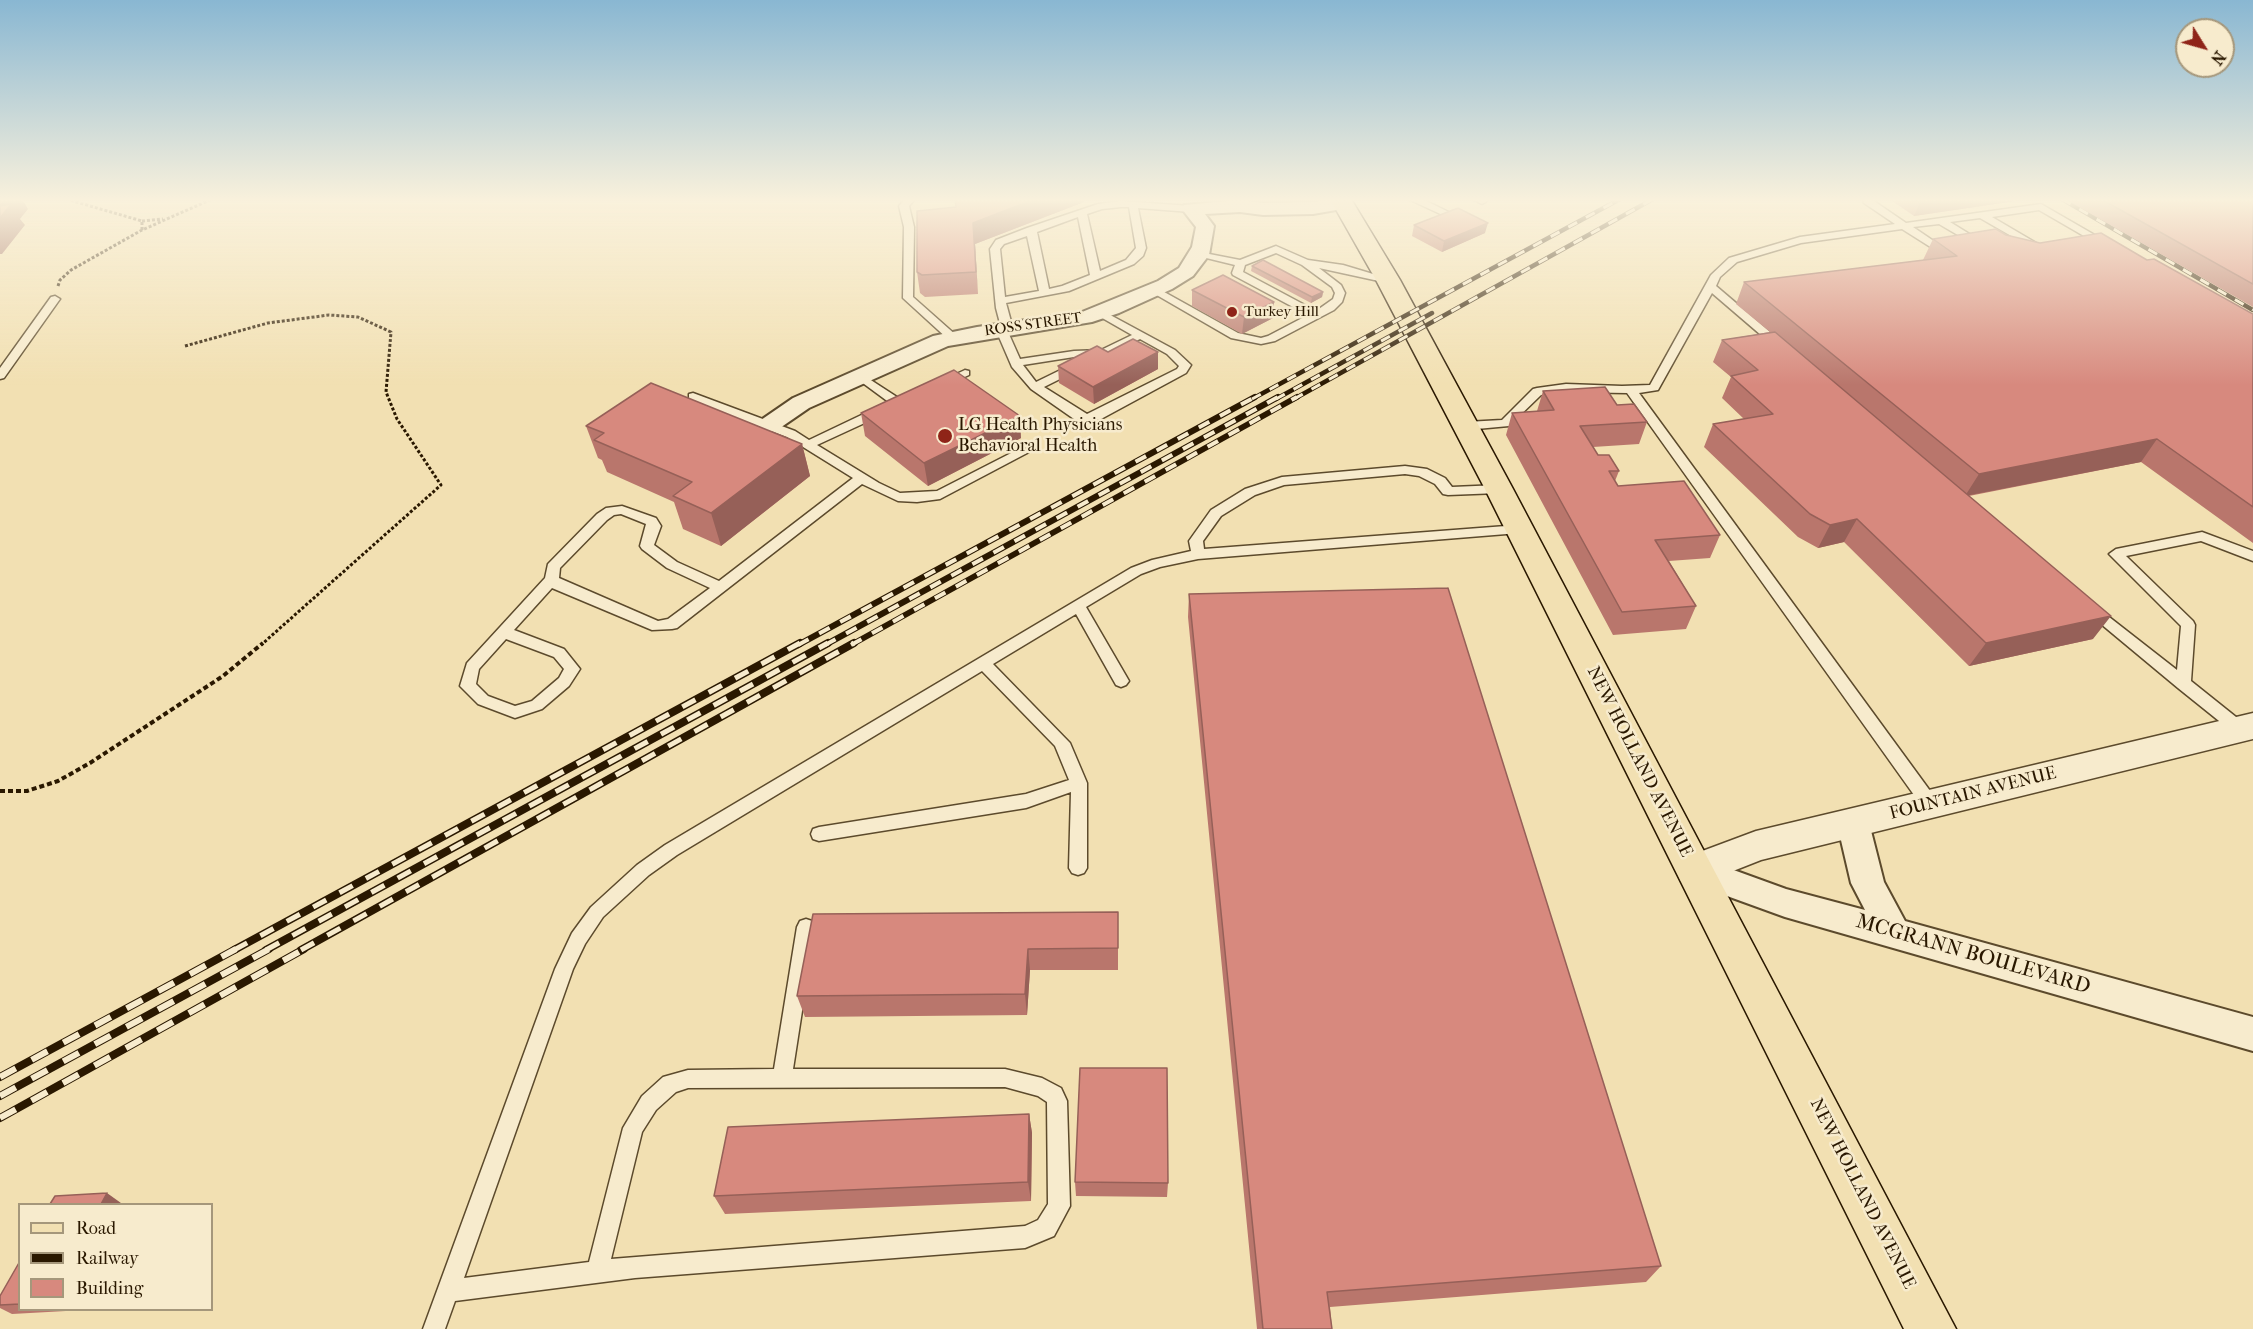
<!DOCTYPE html>
<html>
<head>
<meta charset="utf-8">
<style>
  body { margin:0 }
  #map { position:relative; width:2253px; height:1329px; overflow:hidden; background:#f2e0b2; font-family:"IM FELL French Canon",serif }
  canvas { display:block }
  .legend { position:absolute; left:18px; top:1203px; width:195px; height:108px; box-sizing:border-box; background:#f7ebcd; border:2px solid #a5977b; margin:0; padding:8px 10px; list-style:none; font-size:18px; color:#2a1800 }
  .legend li { display:flex; align-items:center; gap:12px; height:30px }
  .legend b { width:30px; border:2px solid #a5977b }
  .north { position:absolute; left:2175px; top:18px; width:60px; height:60px; box-sizing:border-box; background:#f7ebcd; border:2px solid #a5977b; border-radius:50%; rotate:127deg; font-size:16px; font-weight:700; line-height:24px; text-align:center; color:#2a1800 }
  .north::after { content:''; display:block; margin:auto; width:21px; height:27px; background:#8f2418; clip-path:polygon(50% 0,100% 100%,50% 72%,0 100%) }
</style>
</head>
<body>
<div id="map">
<canvas width="2253" height="1329"></canvas>
<ul class="legend">
<li><b style="height:8px;background:#f2e0b2"></b>Road</li>
<li><b style="height:8px;background:#2a1800"></b>Railway</li>
<li><b style="height:16px;background:#d7897e"></b>Building</li>
</ul>
<div class="north">N</div>
</div>
<script>
const ctx = document.querySelector('canvas').getContext('2d');
ctx.lineJoin = 'round';
const toPath = rows => new Path2D(rows.map(r => 'M' + r).join(''));
function strokePath(path, color, width, dash) { ctx.strokeStyle = color; ctx.lineWidth = width; ctx.lineCap = dash ? 'butt' : 'round'; ctx.setLineDash(dash || []); ctx.stroke(path); }
function paint(path, color) { ctx.fillStyle = color; ctx.fill(path, 'evenodd'); }
function drawText(font, color, halo, rows, align = 'center') {
  ctx.font = font + ' "IM FELL French Canon",serif'; ctx.lineWidth = 5; ctx.setLineDash([]); ctx.textBaseline = 'middle'; ctx.strokeStyle = halo; ctx.fillStyle = color; for (const [text, x, y, turn = 0] of rows) {
    ctx.save(); ctx.translate(x, y); ctx.rotate((+turn || 0) * Math.PI / 180); ctx.textAlign = isNaN(turn) ? turn : align; if (halo) ctx.strokeText(text, 0, 0); ctx.fillText(text, 0, 0); ctx.restore();
  }
}
const service = toPath([
  [905,199,915,199,909,206,914,227,913,297,957,336,957,340,949,340,903,298,904,227,899,206,905,199],
  [1408,199,1422,199,1457,216,1449,218,1408,199],
  [1472,199,1486,199,1487,201,1482,204,1472,199],
  [1863,199,1871,199,1906,223,2041,204,2112,245,2103,247,2039,210,1992,217,2043,247,2043,251,2039,252,1980,218,1950,222,1984,243,1984,247,1980,248,1939,224,1913,227,1944,248,1944,252,1940,253,1902,229,1801,243,1737,262,1720,277,1716,286,1783,343,1783,347,1775,347,1712,293,1658,390,1639,393,1936,799,1938,804,1936,809,1930,811,1924,809,1627,393,1566,392,1541,395,1509,426,1466,430,1460,426,1466,422,1502,420,1533,389,1537,388,1566,384,1622,386,1650,385,1711,275,1729,258,1800,237,1895,224,1864,203,1863,199],
  [1121,201,1191,206,1196,209,1191,212,1138,208,1146,248,1143,256,1134,264,1069,291,1006,303,1013,329,1008,332,1020,359,1074,351,1101,350,1132,335,1097,315,1097,311,1101,310,1175,350,1191,365,1186,373,1101,419,1087,422,1074,419,1031,389,1012,367,996,330,1001,327,996,308,990,249,996,240,1027,228,1098,204,1121,201],
  [1121,207,1129,207,1136,248,1126,260,1100,271,1087,214,1102,209,1121,207],
  [1078,217,1090,275,1062,286,1049,289,1037,232,1078,217],
  [1027,236,1039,291,1005,297,1000,249,1004,244,1027,236],
  [1140,339,1167,354,1179,366,1177,369,1087,414,1044,387,1140,339],
  [1074,357,1087,357,1036,382,1023,365,1074,357],
  [1276,246,1308,260,1343,265,1393,280,1388,283,1319,268,1341,285,1345,293,1342,302,1334,310,1275,341,1261,344,1231,338,1148,290,1153,287,1157,288,1238,333,1261,338,1268,336,1308,315,1233,275,1232,273,1235,265,1194,255,1199,252,1240,260,1276,246],
  [1276,253,1302,265,1332,287,1335,293,1333,299,1316,311,1243,272,1245,265,1276,253],
  [55,296,60,299,4,378,0,379,0,368,51,297,55,296],
  [965,370,969,371,969,375,943,387,937,383,965,370],
  [860,373,900,399,911,395,917,399,902,406,894,406,856,378,856,374,860,373],
  [693,393,795,431,809,440,874,409,882,409,882,415,817,445,879,483,900,493,937,491,1019,449,1027,449,1029,452,940,499,917,502,898,501,862,484,677,628,672,629,652,630,552,588,514,630,564,649,580,669,569,686,542,709,515,718,478,704,460,686,467,663,545,578,548,564,597,514,606,508,622,506,656,518,661,526,654,545,677,562,719,581,853,478,787,437,689,400,689,394,693,393],
  [621,514,646,524,640,546,642,549,667,568,710,588,668,619,658,621,559,578,560,568,607,520,614,515,621,514],
  [506,639,554,657,564,669,559,678,532,701,515,706,488,696,476,684,479,669,506,639],
  [1405,466,1427,469,1445,478,1452,487,1499,485,1505,489,1499,493,1448,495,1443,494,1435,484,1419,476,1405,474,1284,485,1255,495,1221,516,1203,541,1204,549,1519,525,1526,529,1519,533,1198,559,1160,567,1141,574,1086,607,1129,681,1126,685,1121,687,1116,685,1076,614,993,664,1070,743,1087,783,1087,868,1084,873,1078,875,1072,873,1069,868,1071,792,1026,808,819,841,813,839,811,834,813,829,819,827,1026,794,1069,780,1055,746,982,671,677,855,649,875,603,917,585,944,573,969,464,1278,589,1262,623,1128,642,1096,663,1077,688,1070,774,1069,797,927,800,921,806,919,812,921,815,927,793,1069,1005,1069,1042,1078,1061,1088,1067,1101,1070,1206,1054,1236,1025,1248,635,1278,455,1301,445,1329,423,1329,555,969,572,933,591,907,637,865,665,845,1131,568,1152,560,1191,551,1189,541,1211,510,1245,489,1282,477,1405,466],
  [1005,1087,1038,1096,1047,1102,1048,1204,1038,1220,1025,1226,611,1259,642,1132,656,1110,676,1092,688,1088,1005,1087],
  [2202,532,2253,551,2253,561,2201,541,2126,556,2193,621,2195,625,2191,681,2246,725,2248,729,2246,733,2240,735,2234,733,2178,688,2083,609,2085,606,2095,606,2177,670,2181,626,2109,554,2116,549,2202,532]
]);
const minor = toPath([
  [1336,199,1348,200,1351,204,1348,208,1313,214,1263,215,1240,212,1205,214,1214,226,1209,255,1193,276,1172,289,1119,313,1092,322,948,346,809,408,777,430,769,432,761,430,757,425,761,420,793,398,933,336,977,327,1082,312,1158,281,1179,268,1192,247,1196,227,1182,209,1184,205,1240,200,1263,203,1313,202,1336,199],
  [1853,810,1864,814,1869,823,1884,882,1905,921,2253,1017,2253,1051,1785,917,1683,880,1678,870,1683,860,1695,856,1786,889,1865,910,1851,883,1837,823,1842,814,1853,810]
]);
const tertiary = toPath([
  [2253,713,2253,739,1761,860,1695,886,1681,881,1676,870,1681,859,1756,831,2253,713]
]);
const primary = toPath([
  [1330,199,1351,199,1400,280,1513,489,1956,1329,1904,1329,1485,489,1376,280,1330,199]
]);
strokePath(service, '#5c4a2c', 3);
strokePath(minor, '#5c4a2c', 4);
strokePath(tertiary, '#5c4a2c', 3);
strokePath(primary, '#2a1800', 3);
strokePath(toPath([
  [66,199,142,221,142,230],
  [142,221,163,219],
  [58,286,60,280,71,270,142,230,212,199],
  [185,346,268,323,329,315,358,317,391,332,386,392,397,419,441,485,261,645]
]), '#2a1800', 3, [3, 2]);
strokePath(toPath([
  [0,791,27,791,58,781,90,763,223,676,263,643]
]), '#2a1800', 4, [5, 3]);
paint(service, '#f7ebcd');
paint(minor, '#f7ebcd');
paint(tertiary, '#f7ebcd');
paint(primary, '#f2e0b2');
const railFar3 = toPath([
  [2062,199,2253,310],
  [1252,399,1620,199],
  [1276,399,1432,313],
  [1294,399,1653,199]
]);
const railFar2 = toPath([
  [798,645,1255,397],
  [825,645,1278,397],
  [851,645,1297,397]
]);
const railFar1 = toPath([
  [234,950,800,643],
  [266,950,828,643],
  [301,950,854,643]
]);
const rail = toPath([
  [0,1077,236,949],
  [0,1096,269,949],
  [0,1118,304,949]
]);
strokePath(railFar3, '#2a1800', 4.5);
strokePath(railFar2, '#2a1800', 6);
strokePath(railFar1, '#2a1800', 8);
strokePath(rail, '#2a1800', 8);
strokePath(railFar3, '#f7ebcd', 3, [10]);
strokePath(railFar2, '#f7ebcd', 4, [12]);
strokePath(railFar1, '#f7ebcd', 5, [15]);
strokePath(rail, '#f7ebcd', 6, [18]);
paint(toPath([
  [955,199,1084,199,1084,202,975,244,978,294,925,297,920,293,917,272,956,207],
  [1889,199,2029,199,1914,216],
  [2065,199,2253,199,2253,307],
  [1414,225,1485,233,1442,252,1412,236],
  [2006,235,2040,243,2147,260,2253,314,2253,543,2141,462,1969,496,2093,639,1969,666,1844,542,1818,548,1798,537,1704,447,1713,424,1744,419,1722,398,1731,377,1713,362,1722,340,1770,332,1736,304,1744,282,1923,260,1933,239],
  [1252,266,1323,292,1322,297,1311,303,1251,271],
  [1192,290,1273,318,1242,334,1192,306],
  [1108,352,1158,352,1158,369,1094,404,1059,383,1058,366],
  [1543,391,1617,405,1647,422,1639,444,1593,447,1598,455,1619,471,1615,481,1618,486,1720,535,1710,558,1669,561,1696,606,1686,629,1613,635,1506,435,1512,413,1537,411],
  [861,413,1021,438,928,486,865,436],
  [586,426,802,444,810,476,721,546,683,529,674,502,607,472,602,460,598,458],
  [1189,594,1661,1266,1646,1282,1330,1307,1332,1329,1257,1329,1188,617],
  [1118,912,1118,970,1030,970,1027,1015,805,1017,797,996],
  [1029,1114,1032,1133,1031,1201,725,1214,714,1196],
  [1075,1182,1168,1183,1167,1197,1076,1196],
  [20,1261,20,1310,67,1310,66,1311,12,1314,0,1308,0,1296]
]), '#b9766c');
paint(toPath([
  [0,199,22,199,28,209,20,219,25,225,2,254,0,254],
  [1035,199,1084,199,1084,202,975,244,978,294,973,223],
  [1926,199,2029,199,1914,216,1921,200],
  [1488,223,1485,233,1442,252,1444,241],
  [1323,292,1322,297,1311,303,1312,297],
  [1274,302,1273,318,1242,334,1244,317],
  [1158,352,1158,369,1094,404,1093,387],
  [1020,416,1021,438,928,486,924,463],
  [2157,439,2141,462,1965,496,1979,474],
  [802,444,810,476,721,546,711,513],
  [1857,519,1844,542,1818,548,1830,525],
  [2111,616,2093,639,1969,666,1986,643],
  [1028,949,1030,970,1027,1015,1025,994],
  [1029,1114,1032,1133,1031,1201,1028,1182],
  [107,1193,121,1203,120,1204,101,1204]
]), '#966058');
const building = toPath([
  [0,199,6,199,0,206,11,204,0,218,0,199],
  [955,199,1035,199,973,223,976,272,922,275,917,272,917,211,956,207,955,199],
  [2101,199,2253,199,2253,284,2101,199],
  [1458,208,1488,223,1444,241,1414,225,1458,208],
  [1996,229,2006,235,2040,243,2101,233,2147,260,2154,259,2253,314,2253,507,2157,439,1979,474,1744,282,1957,256,1933,239,1996,229],
  [1263,260,1323,292,1312,297,1252,266,1263,260],
  [1223,275,1274,302,1244,317,1192,290,1223,275],
  [1775,332,2111,616,1986,643,1857,519,1830,525,1810,514,1713,424,1773,414,1731,376,1758,370,1722,340,1775,332],
  [1133,339,1158,352,1093,387,1058,366,1097,346,1108,352,1133,339],
  [954,370,1020,416,924,463,861,413,954,370],
  [651,383,802,444,711,513,673,496,692,482,594,440,604,433,586,426,651,383],
  [1605,387,1617,405,1634,404,1647,422,1580,426,1598,455,1609,455,1619,471,1609,471,1618,486,1684,481,1720,535,1655,540,1696,606,1622,612,1512,413,1554,410,1543,391,1605,387],
  [1448,588,1661,1266,1327,1292,1332,1329,1263,1329,1189,594,1448,588],
  [1118,912,1118,948,1028,949,1025,994,797,996,813,914,1118,912],
  [1080,1068,1167,1068,1168,1183,1075,1182,1080,1068],
  [1029,1114,1028,1182,714,1196,728,1127,1029,1114],
  [107,1193,101,1204,50,1204,55,1196,107,1193],
  [20,1261,20,1304,0,1305,0,1296,20,1261]
]);
paint(building, '#d7897e');
strokePath(building, '#966058', 1.5);
const sky = ctx.createLinearGradient(0, 0, 0, 385);
sky.addColorStop(0, '#89b7d2');
sky.addColorStop(0.52, '#f9f1dc');
sky.addColorStop(1, '#f9f1dc00');
ctx.fillStyle = sky;
ctx.fillRect(0, 0, 2253, 385);
for (const [x, y, r, color] of [
  [1232,312,6,"#8f2418"],
  [945,436,8,"#8f2418"]
]) { const dot = new Path2D(); dot.arc(x, y, r, 0, 2 * Math.PI); ctx.fillStyle = color; ctx.fill(dot); strokePath(dot, '#f7ebcd', 2); }
drawText('15px', '#2a1800', '#f7ebcd', [
  ["Turkey Hill",1244,312]
], 'left');
drawText('15px', '#2a1800', '#f7ebcd', [
  ["ROSS STREET",1033,325,-8]
]);
drawText('18px', '#2a1800', '#f7ebcd', [
  ["LG Health Physicians",958,426],
  ["Behavioral Health",958,447]
], 'left');
drawText('18px', '#2a1800', '#f7ebcd', [
  ["NEW HOLLAND AVENUE",1639,762,63],
  ["FOUNTAIN AVENUE",1973,794,-14],
  ["NEW HOLLAND AVENUE",1862,1194,63]
]);
drawText('21px', '#2a1800', '#f7ebcd', [
  ["MCGRANN BOULEVARD",1973,955,16]
]);
</script>
</body>
</html>
